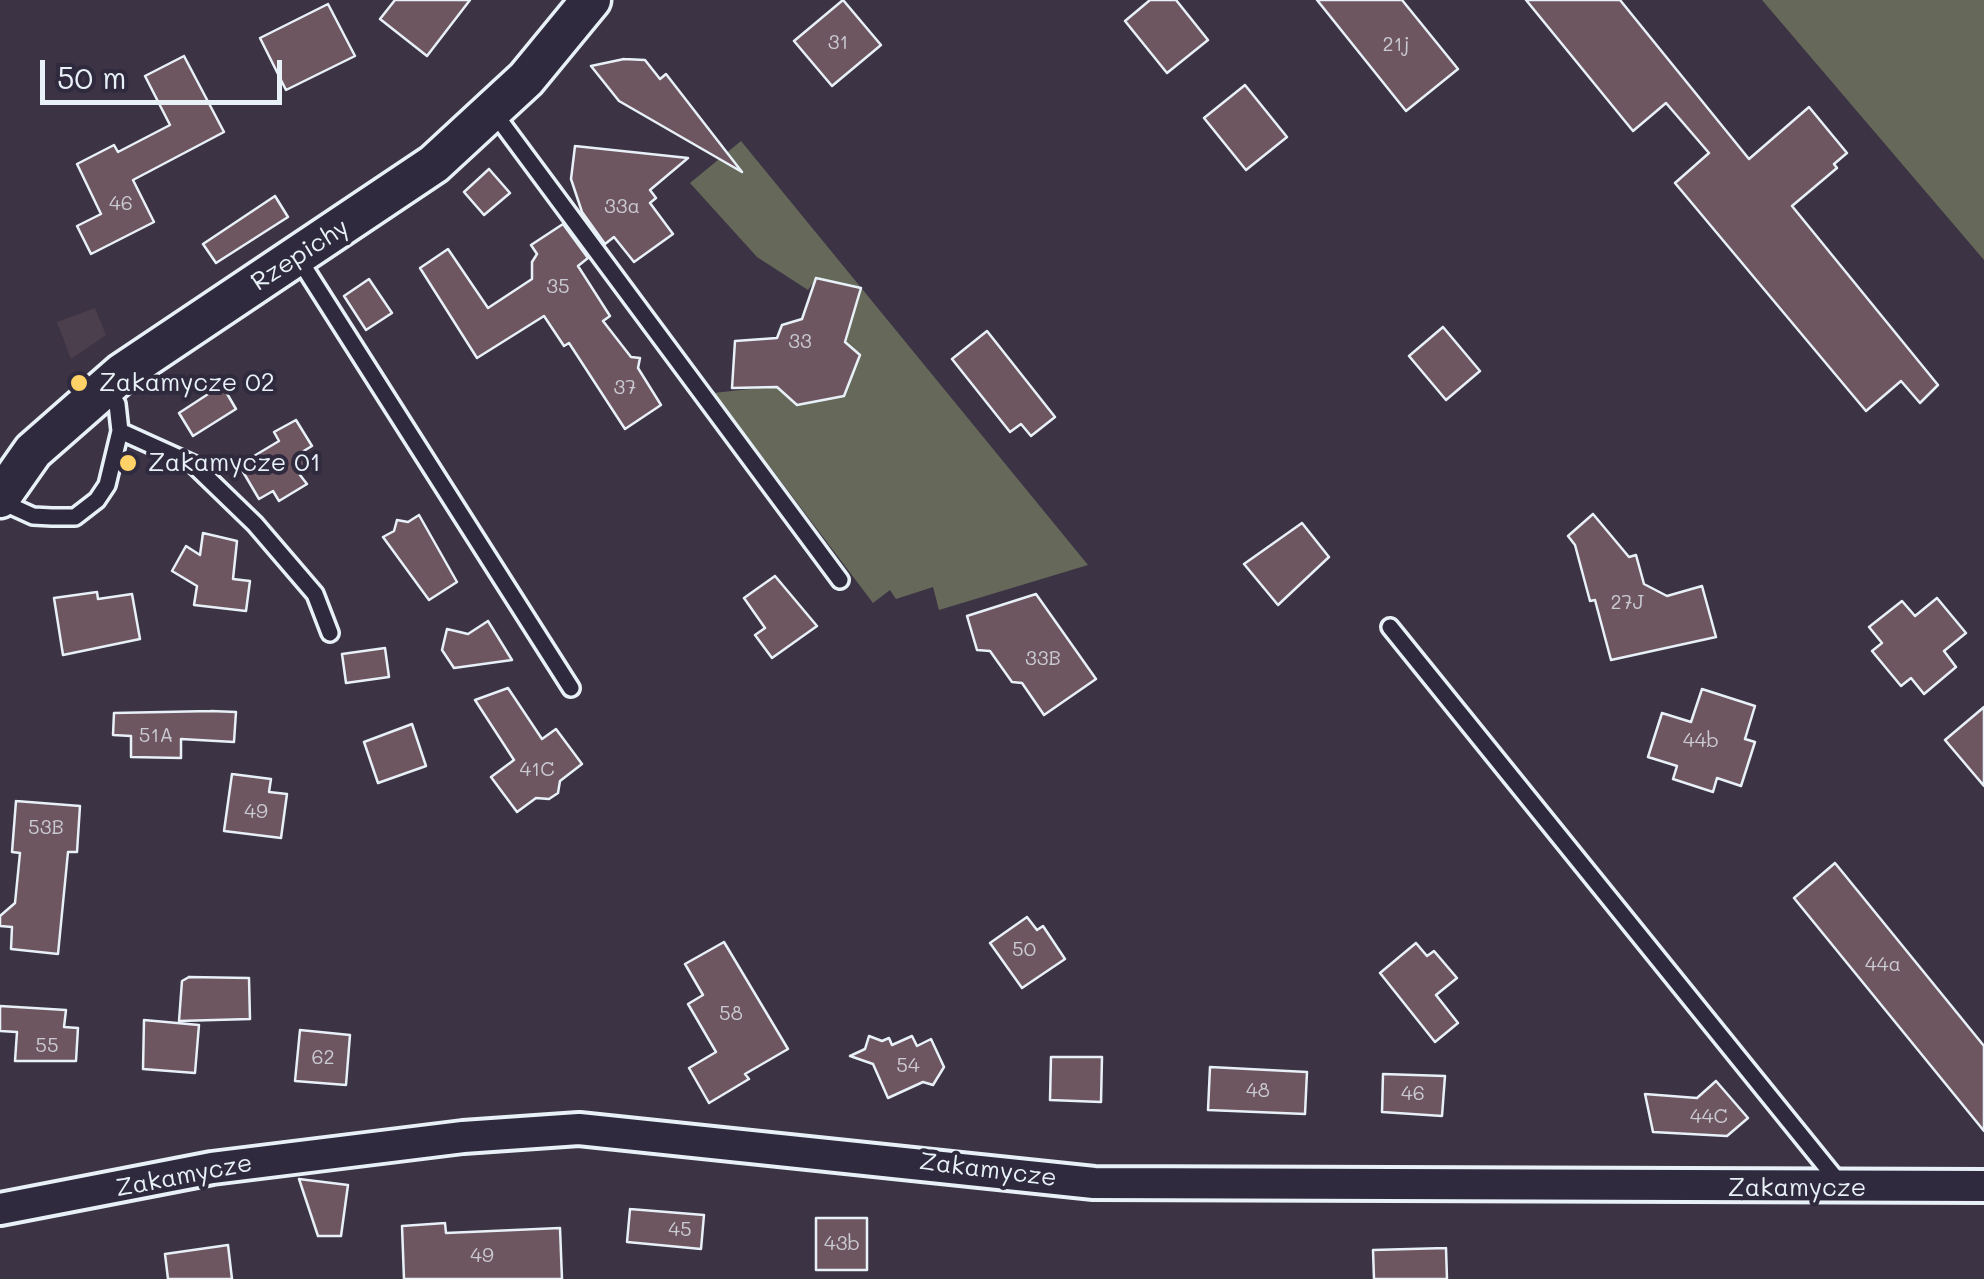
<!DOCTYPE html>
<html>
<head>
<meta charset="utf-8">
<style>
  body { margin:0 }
  #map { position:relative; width:1984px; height:1279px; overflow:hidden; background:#3c3344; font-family:Mali,sans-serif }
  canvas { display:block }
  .scale { position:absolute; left:40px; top:60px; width:242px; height:45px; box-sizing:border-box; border:5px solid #e8f1f8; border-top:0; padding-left:12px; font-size:30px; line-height:35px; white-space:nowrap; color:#e8f1f8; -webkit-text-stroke:8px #2f2a3d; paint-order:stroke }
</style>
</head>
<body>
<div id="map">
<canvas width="1984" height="1279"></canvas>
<div class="scale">50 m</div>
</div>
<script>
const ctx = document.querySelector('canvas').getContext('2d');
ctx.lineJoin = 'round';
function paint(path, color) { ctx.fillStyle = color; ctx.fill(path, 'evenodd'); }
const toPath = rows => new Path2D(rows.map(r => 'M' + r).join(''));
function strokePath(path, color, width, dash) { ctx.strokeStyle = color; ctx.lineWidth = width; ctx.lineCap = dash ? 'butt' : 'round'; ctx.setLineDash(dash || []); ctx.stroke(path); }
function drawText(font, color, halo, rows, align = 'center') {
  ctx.font = font + ' Mali,sans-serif'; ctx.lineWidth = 8; ctx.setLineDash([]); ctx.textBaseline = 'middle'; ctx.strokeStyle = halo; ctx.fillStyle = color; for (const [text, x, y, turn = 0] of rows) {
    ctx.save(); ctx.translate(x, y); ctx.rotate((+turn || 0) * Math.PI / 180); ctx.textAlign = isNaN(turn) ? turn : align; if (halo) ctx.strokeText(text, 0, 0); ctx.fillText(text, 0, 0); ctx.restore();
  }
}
paint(toPath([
  [95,308,106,335,71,359,57,322]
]), '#4b3e4d');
paint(toPath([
  [1762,0,1984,0,1984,260],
  [741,141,1088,565,939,610,933,587,896,599,890,590,873,603,714,393,785,385,816,279,808,290,757,257,690,183]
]), '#66695a');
const building = toPath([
  [395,0,470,0,427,56,380,19,395,0],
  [843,0,881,45,832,86,794,41,843,0],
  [1150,0,1176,0,1208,40,1167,73,1125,21,1150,0],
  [1317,0,1402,0,1458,69,1406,111,1317,0],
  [1526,0,1620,0,1749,159,1809,107,1847,153,1834,164,1837,168,1792,206,1938,385,1920,403,1901,381,1866,411,1675,183,1709,153,1666,103,1633,131,1526,0],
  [328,4,355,56,286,90,260,38,328,4],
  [184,56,224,132,133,180,154,222,91,254,77,226,101,214,77,164,114,145,118,152,170,125,145,76,184,56],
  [624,59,645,60,660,79,666,74,742,172,619,101,591,66,624,59],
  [1245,85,1287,137,1246,170,1204,118,1245,85],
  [575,146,688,158,650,190,656,198,650,203,673,234,634,262,614,237,605,244,582,212,571,179,575,146],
  [489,169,510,193,484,215,464,192,489,169],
  [275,196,288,217,216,263,203,244,275,196],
  [563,224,588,258,578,266,610,316,603,321,631,357,640,358,638,368,661,405,625,429,569,343,564,346,544,316,477,358,420,268,448,249,488,308,532,279,532,262,537,254,531,245,563,224],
  [816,278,861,288,845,342,860,355,844,396,797,405,777,387,732,388,735,341,777,338,782,325,802,319,816,278],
  [369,279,392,313,366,330,344,296,369,279],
  [1443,327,1480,371,1446,400,1409,356,1443,327],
  [987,331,1055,417,1031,436,1021,424,1010,432,952,359,987,331],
  [222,385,236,409,193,436,179,413,222,385],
  [296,420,312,446,302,452,312,467,300,475,307,484,279,501,273,491,259,499,239,465,279,441,274,432,296,420],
  [1593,514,1629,557,1636,555,1644,584,1667,596,1702,586,1716,637,1611,660,1595,600,1590,601,1575,545,1568,536,1593,514],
  [419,515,457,582,429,600,383,537,394,531,397,520,408,522,419,515],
  [1302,523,1329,557,1278,605,1244,564,1302,523],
  [203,533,237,541,233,579,250,581,246,611,194,605,197,586,172,571,186,546,200,555,203,533],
  [775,576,817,626,772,658,755,635,765,628,744,598,775,576],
  [97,592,98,599,132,594,140,639,63,655,54,598,97,592],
  [1036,594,1096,679,1044,715,1022,683,1012,682,990,651,977,650,967,616,1036,594],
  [1937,598,1966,633,1944,651,1956,667,1924,694,1911,678,1901,686,1872,651,1882,643,1869,627,1902,601,1915,616,1937,598],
  [488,621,512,660,454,668,442,650,447,629,468,634,488,621],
  [385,648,389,677,346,683,342,654,385,648],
  [508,688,542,739,556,729,582,764,560,781,558,793,549,799,536,798,517,812,491,777,514,760,475,700,508,688],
  [1702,689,1755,706,1745,739,1755,742,1741,786,1717,778,1713,792,1673,779,1677,766,1648,757,1662,713,1691,722,1702,689],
  [1984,707,1984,786,1945,740,1984,707],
  [211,711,236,712,234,742,181,739,181,758,131,757,131,736,113,735,114,713,211,711],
  [412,724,426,766,378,783,364,742,412,724],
  [232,774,271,779,269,792,287,794,281,838,224,831,232,774],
  [16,801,80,806,77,852,68,852,58,954,11,949,12,927,0,926,0,916,15,903,20,853,12,852,16,801],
  [1835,863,1984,1046,1984,1131,1794,898,1835,863],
  [1027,917,1037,930,1043,926,1065,959,1022,988,990,943,1027,917],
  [724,942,788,1049,745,1074,749,1079,709,1103,689,1068,716,1052,688,1004,703,995,685,964,724,942],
  [1416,943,1427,956,1434,951,1457,978,1436,995,1458,1023,1435,1042,1380,973,1416,943],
  [189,977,249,978,250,1019,179,1021,182,981,189,977],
  [0,1006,66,1010,64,1027,78,1028,76,1061,15,1061,17,1032,0,1031,0,1006],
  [144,1020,199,1025,195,1073,143,1069,144,1020],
  [300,1030,350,1035,346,1085,295,1081,300,1030],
  [869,1036,882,1041,889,1038,892,1045,912,1036,917,1046,931,1039,944,1067,933,1085,923,1082,888,1098,873,1064,850,1056,865,1049,869,1036],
  [1051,1057,1102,1057,1101,1102,1050,1100,1051,1057],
  [1210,1067,1307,1072,1305,1114,1208,1110,1210,1067],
  [1383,1074,1445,1076,1442,1116,1382,1112,1383,1074],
  [1716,1081,1748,1118,1727,1136,1653,1132,1645,1094,1697,1098,1716,1081],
  [299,1179,348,1185,341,1236,318,1236,299,1179],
  [630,1209,704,1215,701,1249,627,1242,630,1209],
  [816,1218,867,1218,867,1270,816,1270,816,1218],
  [445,1223,446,1233,560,1228,562,1279,404,1279,402,1226,445,1223],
  [228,1245,232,1279,168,1279,165,1254,228,1245],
  [1446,1248,1447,1279,1374,1279,1373,1250,1446,1248]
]);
paint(building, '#6e5661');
strokePath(building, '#e8f1f8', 2.5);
const service = toPath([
  [492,110,840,580],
  [297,256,571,688],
  [120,431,193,464,255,524,315,594,330,633],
  [0,501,33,516,52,517,75,517,97,500,107,485,120,431,117,404,106,388],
  [1390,627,1841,1185]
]);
const minor = toPath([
  [0,1209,212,1168,463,1137,579,1129,1094,1183,1984,1186]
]);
const tertiary = toPath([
  [0,498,33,451,122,373,434,164,526,79,591,0]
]);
strokePath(service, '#e8f1f8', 22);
strokePath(minor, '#e8f1f8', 38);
strokePath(tertiary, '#e8f1f8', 45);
strokePath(service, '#2f2a3d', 15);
strokePath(minor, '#2f2a3d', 30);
strokePath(tertiary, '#2f2a3d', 38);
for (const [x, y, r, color] of [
  [79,383,10,"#ffd166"],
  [128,463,10,"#ffd166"]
]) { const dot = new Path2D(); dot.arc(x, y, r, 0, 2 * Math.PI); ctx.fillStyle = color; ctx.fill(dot); strokePath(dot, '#2f2a3d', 4); }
drawText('20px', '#cacad2', null, [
  ["31",838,43],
  ["21j",1396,45],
  ["46",121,204],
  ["33a",622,207],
  ["35",558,287],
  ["33",800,342],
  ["37",625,388],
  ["27J",1627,603],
  ["33B",1043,659],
  ["51A",156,736],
  ["44b",1701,741],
  ["41C",537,770],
  ["49",256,812],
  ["53B",46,828],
  ["50",1024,950],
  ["44a",1883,965],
  ["58",731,1014],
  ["55",47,1046],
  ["62",323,1058],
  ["54",908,1066],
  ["48",1258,1091],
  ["46",1413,1094],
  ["44C",1709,1117],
  ["45",680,1230],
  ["43b",842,1244],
  ["49",482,1256]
]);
drawText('25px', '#e8f1f8', '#2f2a3d', [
  ["Rzepichy",300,255,-33],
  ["Zakamycze",988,1170,7],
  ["Zakamycze",184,1176,-11],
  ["Zakamycze",1797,1188]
]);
drawText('25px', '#e8f1f8', '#2f2a3d', [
  ["Zakamycze 02",99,383],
  ["Zakamycze 01",148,463]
], 'left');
</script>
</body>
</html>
